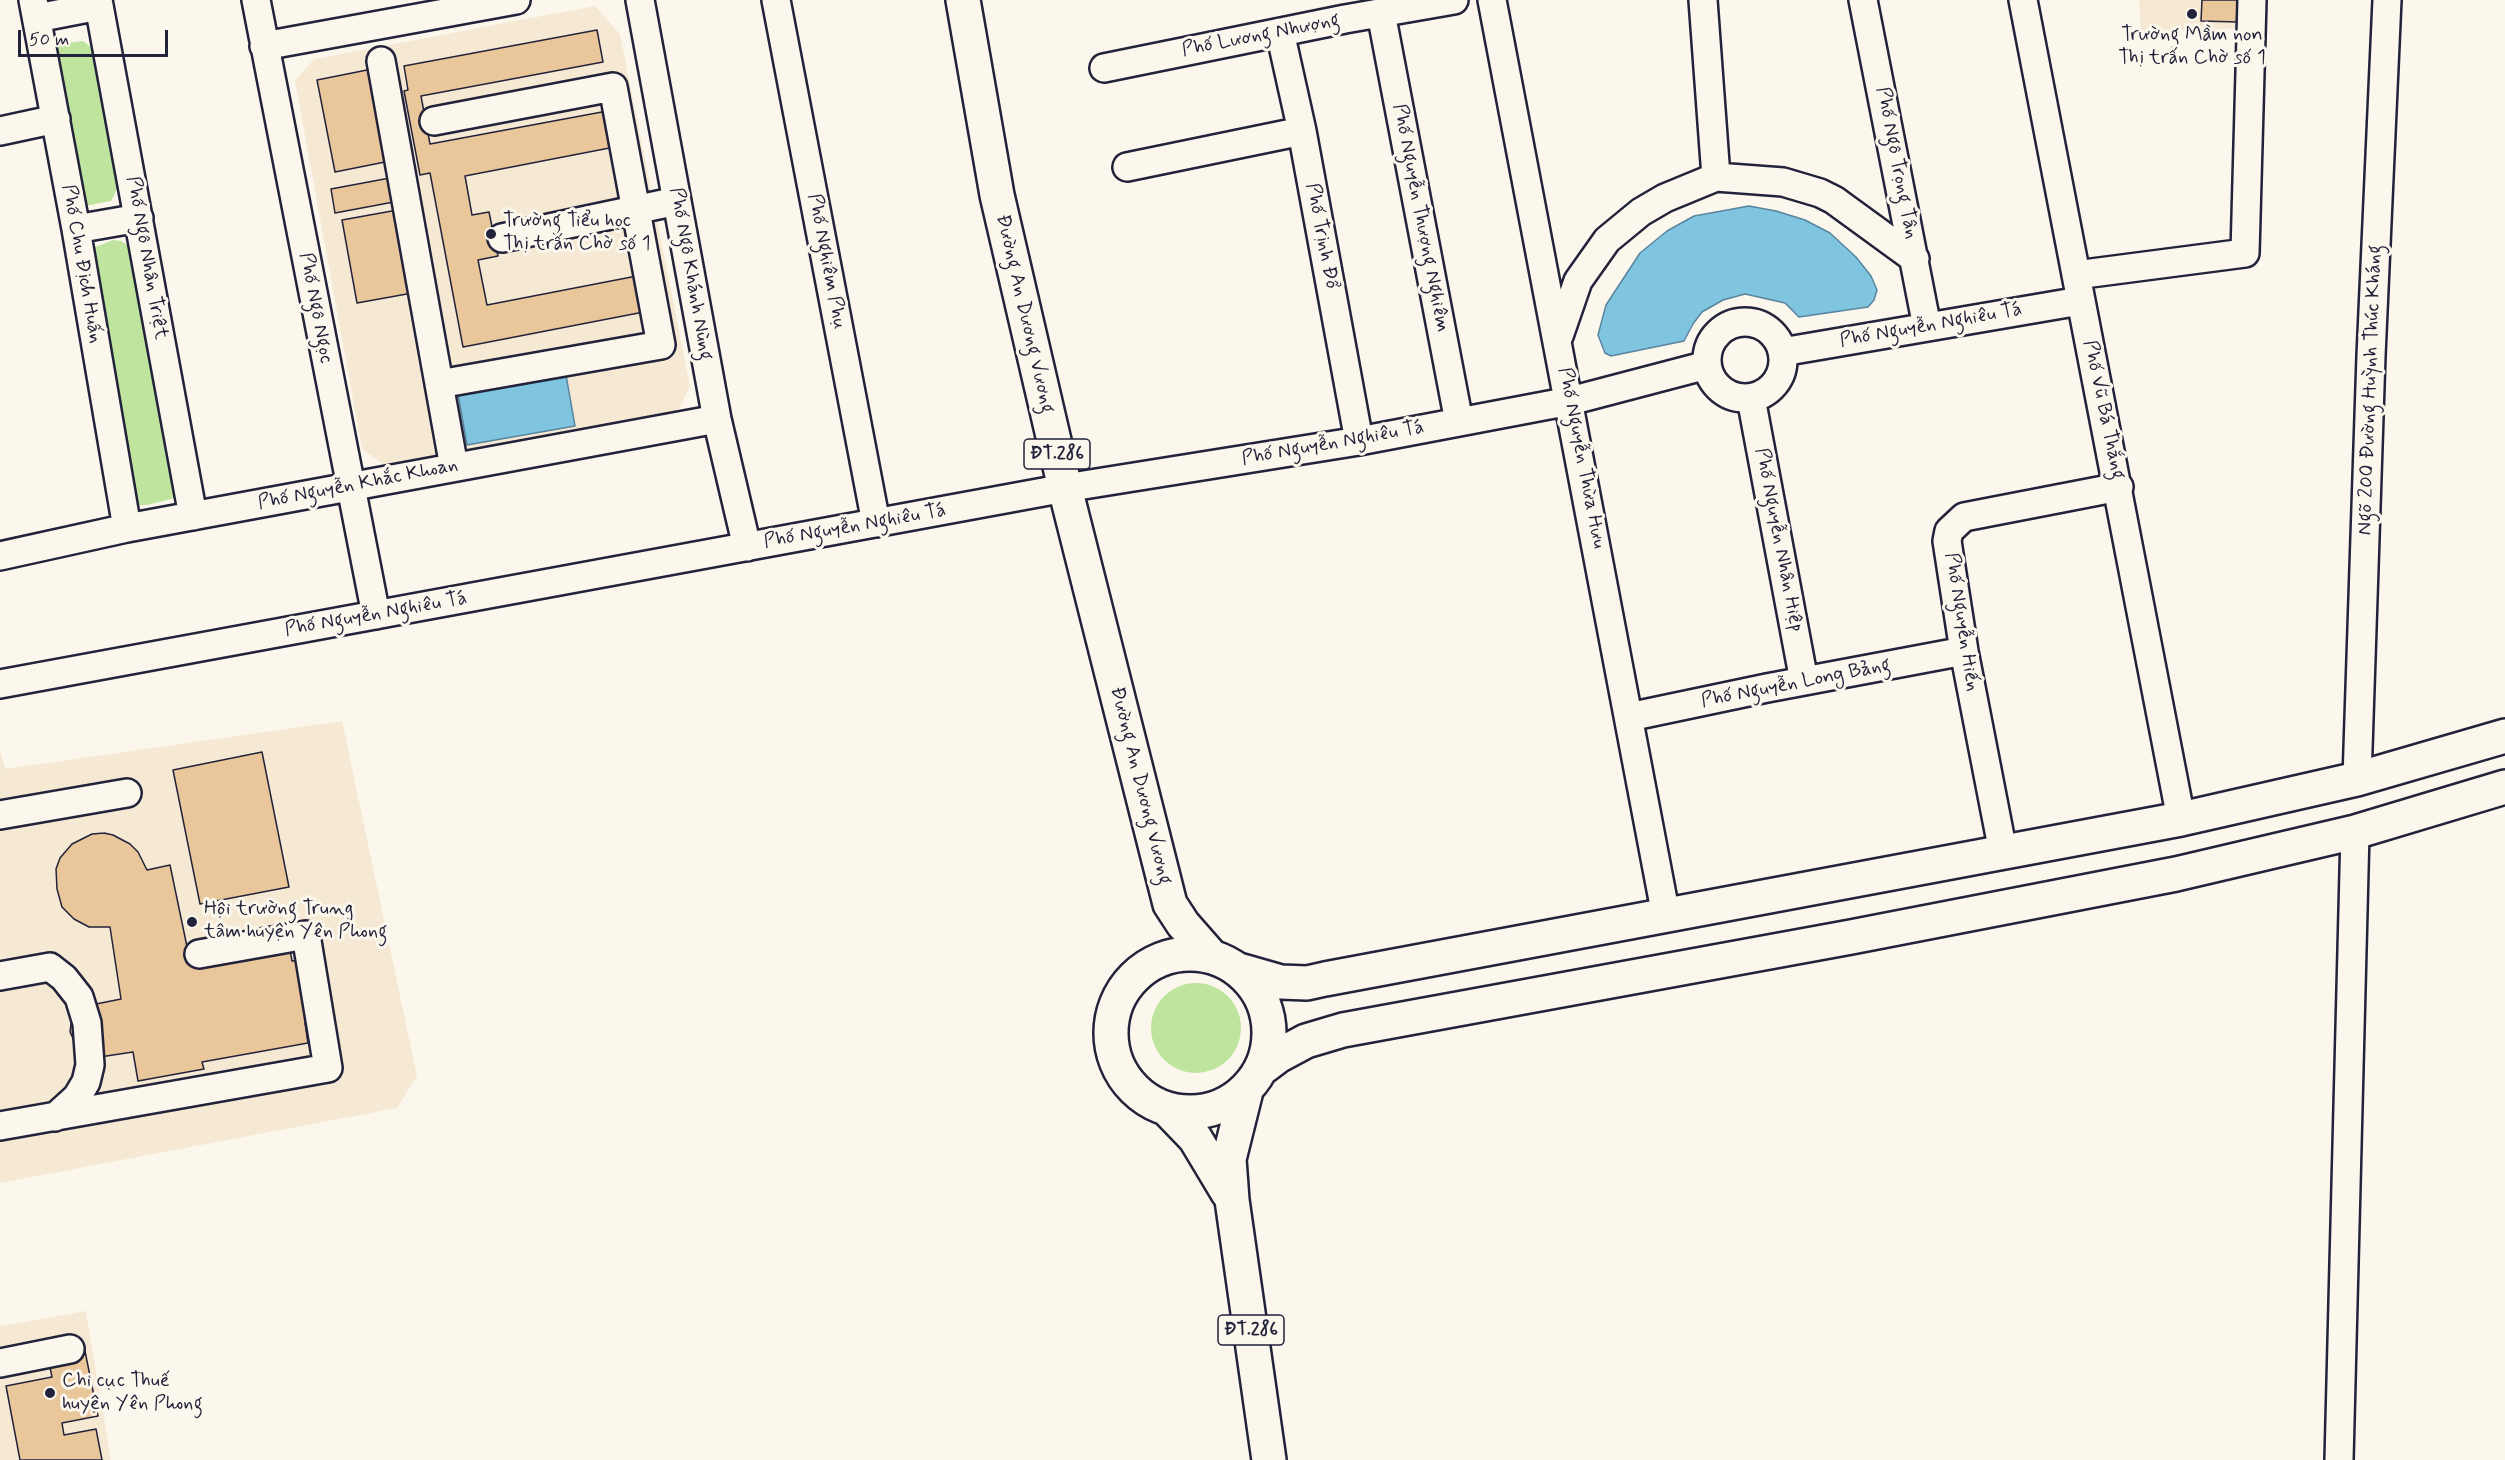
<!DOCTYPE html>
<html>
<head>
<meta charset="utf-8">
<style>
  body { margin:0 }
  #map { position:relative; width:2505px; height:1460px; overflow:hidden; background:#fbf7ec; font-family:Mynerve,sans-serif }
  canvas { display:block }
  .scale { position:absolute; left:18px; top:30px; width:150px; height:27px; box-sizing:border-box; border:3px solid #22223b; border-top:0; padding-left:8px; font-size:18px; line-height:21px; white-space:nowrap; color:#22223b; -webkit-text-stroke:4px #fbf7ec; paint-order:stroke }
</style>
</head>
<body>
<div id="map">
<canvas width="2505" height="1460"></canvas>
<div class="scale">50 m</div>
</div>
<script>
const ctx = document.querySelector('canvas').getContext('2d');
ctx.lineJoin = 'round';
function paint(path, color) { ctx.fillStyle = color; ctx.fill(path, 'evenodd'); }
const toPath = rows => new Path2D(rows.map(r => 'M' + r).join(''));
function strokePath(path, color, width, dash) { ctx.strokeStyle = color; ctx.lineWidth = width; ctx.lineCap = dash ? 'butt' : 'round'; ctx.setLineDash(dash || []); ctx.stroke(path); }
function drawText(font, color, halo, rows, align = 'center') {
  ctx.font = font + ' Mynerve,sans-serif'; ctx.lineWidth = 6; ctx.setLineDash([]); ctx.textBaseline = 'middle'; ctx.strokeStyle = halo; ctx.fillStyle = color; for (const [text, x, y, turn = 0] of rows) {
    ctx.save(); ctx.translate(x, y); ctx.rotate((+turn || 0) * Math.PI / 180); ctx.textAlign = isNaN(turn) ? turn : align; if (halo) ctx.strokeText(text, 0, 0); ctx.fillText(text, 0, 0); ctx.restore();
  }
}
paint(toPath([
  [2139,0,2245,0,2244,28,2141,32],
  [595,6,620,34,690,386,678,411,385,465,362,449,295,81,314,59],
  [342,721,417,1076,397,1108,0,1183,0,749,5,769],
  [86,1311,111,1460,0,1460,0,1326]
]), '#f6e9d4');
paint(toPath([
  [83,41,97,52,120,183,111,201,85,206,49,60,60,44],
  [113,240,121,241,131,247,176,496,171,499,147,505,139,505,134,502,90,249],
  '1151 1028a45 45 0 1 1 90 0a45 45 0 1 1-90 0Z'
]), '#bfe49e');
const water = toPath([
  [1749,206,1776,211,1805,220,1830,233,1856,257,1871,276,1877,290,1874,300,1868,307,1799,317,1785,303,1745,294,1723,300,1702,312,1693,324,1684,341,1611,356,1605,353,1598,335,1606,305,1640,253,1667,231,1694,216,1749,206],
  [566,375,575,426,467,445,458,394,566,375]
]);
paint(water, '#7fc5e0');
strokePath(water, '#5a849e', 1.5);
const building = toPath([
  [2202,0,2238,0,2238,22,2201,21,2202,0],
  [597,30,603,62,421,96,430,144,618,109,625,145,465,176,472,215,489,212,498,256,478,260,487,305,647,274,654,310,463,347,430,173,420,175,404,91,408,90,404,66,597,30],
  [377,68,395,160,335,172,317,80,377,68],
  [395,177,399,201,335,213,331,189,395,177],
  [403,209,418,292,357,303,342,220,403,209],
  [262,752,289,887,200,904,173,770,262,752],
  [104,833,113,835,130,844,138,852,147,870,170,865,190,961,289,944,292,961,304,959,315,1021,305,1023,308,1043,202,1062,204,1069,138,1081,133,1052,93,1058,77,1047,70,1032,72,1016,86,1006,121,999,110,927,89,927,74,919,62,907,57,889,56,869,60,858,72,844,92,834,104,833],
  [85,1351,98,1416,62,1423,64,1435,96,1429,102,1460,20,1460,6,1386,52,1377,48,1358,85,1351]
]);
paint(building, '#e9c79b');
strokePath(building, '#22223b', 1.5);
const minor = toPath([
  [33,0,76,229,127,528],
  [98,0,193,516],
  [256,0,376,615],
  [640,0,717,419,747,547],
  [776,0,876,523],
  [1492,0,1666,916],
  [1703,0,1716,177],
  [1863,0,1927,327],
  [2023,0,2181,819],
  [1381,13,1459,422],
  [37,18,99,6],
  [1280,32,1302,131,1359,441],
  [264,46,516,0],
  [381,61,454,467],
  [1104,68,1345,19,1454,0],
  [434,121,613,87,661,345,439,384],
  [0,131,56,119],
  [1127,167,1302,131],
  [76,229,139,218],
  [502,238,677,201],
  [2076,275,2245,253,2252,0],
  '1707 360a38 38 0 1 1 76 0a38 38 0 1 1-76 0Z',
  [1559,336,1578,281,1607,240,1641,212,1665,198,1716,177,1783,182,1820,193,1834,200,1915,259],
  [1782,352,2080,301],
  [1751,398,1804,681],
  [0,556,127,528,717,419],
  [0,684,1065,488,1359,441,1570,401,1707,365],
  [1629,717,1767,688,1964,651],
  [2357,779,2371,356,2387,0],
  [0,815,127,793],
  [2003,852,1964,651,1947,541,1949,531,1964,517,2119,487],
  [0,976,50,967,64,978,79,997,87,1023,90,1065,86,1082,77,1097,55,1117],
  [0,1126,328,1068,306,935,199,954],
  [0,1363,70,1349],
  [2339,1460,2355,832]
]);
const major = toPath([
  [963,0,997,195,1065,488,1170,904,1183,924,1211,956],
  '1111 1033a79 79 0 1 1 158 0a79 79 0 1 1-158 0Z',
  [1239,970,1281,982,1307,983,1325,979,2181,819,2357,779,2505,736],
  [1262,1068,1278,1056,1306,1041,1343,1030,1851,937,2176,874,2355,832,2505,787],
  [1246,1091,1229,1159,1232,1200,1269,1460],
  [1169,1111,1195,1138,1228,1193]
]);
strokePath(minor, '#22223b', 32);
strokePath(major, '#22223b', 38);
strokePath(minor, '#fbf7ec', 27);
strokePath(major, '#fbf7ec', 33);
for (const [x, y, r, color] of [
  [2192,14,6,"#22223b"],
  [491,234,6,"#22223b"],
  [192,922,6,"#22223b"],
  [50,1393,6,"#22223b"]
]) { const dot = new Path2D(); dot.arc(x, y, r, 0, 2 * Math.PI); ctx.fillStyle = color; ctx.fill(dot); strokePath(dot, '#fbf7ec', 2); }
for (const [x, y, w] of [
  [1057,454,66],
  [1251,1330,66]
]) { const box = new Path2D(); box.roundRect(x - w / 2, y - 15, w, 30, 4.5); ctx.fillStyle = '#fbf7ec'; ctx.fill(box); strokePath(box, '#22223b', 1.5); }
drawText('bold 18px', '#22223b', null, [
  ["ĐT.286",1057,454],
  ["ĐT.286",1251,1330]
]);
drawText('20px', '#22223b', '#fbf7ec', [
  ["Phố Lương Nhượng",1261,36,-11],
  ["Phố Ngô Trọng Tân",1896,163,79],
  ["Phố Nguyễn Thượng Nghiêm",1420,218,79],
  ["Phố Trịnh Đổ",1321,236,79],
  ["Phố Ngô Nhân Triệt",146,258,80],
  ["Phố Nghiêm Phụ",826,262,79],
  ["Phố Chu Địch Huấn",81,264,80],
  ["Phố Ngô Khánh Nùng",690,274,80],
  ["Phố Ngô Ngọc",315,308,79],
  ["Đường An Dương Vương",1024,314,77],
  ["Phố Nguyễn Nghiêu Tá",1931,326,-10],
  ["Ngõ 200 Đường Huỳnh Thúc Kháng",2371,390,-88],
  ["Phố Vũ Bá Thắng",2103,410,78],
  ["Phố Nguyễn Nghiêu Tá",1333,444,-10],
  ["Phố Nguyễn Thừa Hưu",1581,458,79],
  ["Phố Nguyễn Khắc Khoan",358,485,-11],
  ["Phố Nguyễn Nghiêu Tá",855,527,-10],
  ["Phố Nguyễn Nhân Hiệp",1778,540,79],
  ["Phố Nguyễn Nghiêu Tá",376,615,-10],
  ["Phố Nguyễn Hiến",1961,622,81],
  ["Phố Nguyễn Long Bảng",1796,684,-11],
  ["Đường An Dương Vương",1140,786,76]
]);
drawText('20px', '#22223b', '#fbf7ec', [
  ["Trường Mầm non",2192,36,"center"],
  ["Thị trấn Chờ số 1",2192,59,"center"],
  ["Trường Tiểu học",503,222],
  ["Thị trấn Chờ số 1",503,245],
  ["Hội trường Trung",204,910],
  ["tâm huyện Yên Phong",204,933],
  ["Chi cục Thuế",62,1382],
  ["huyện Yên Phong",62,1405]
], 'left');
</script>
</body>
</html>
